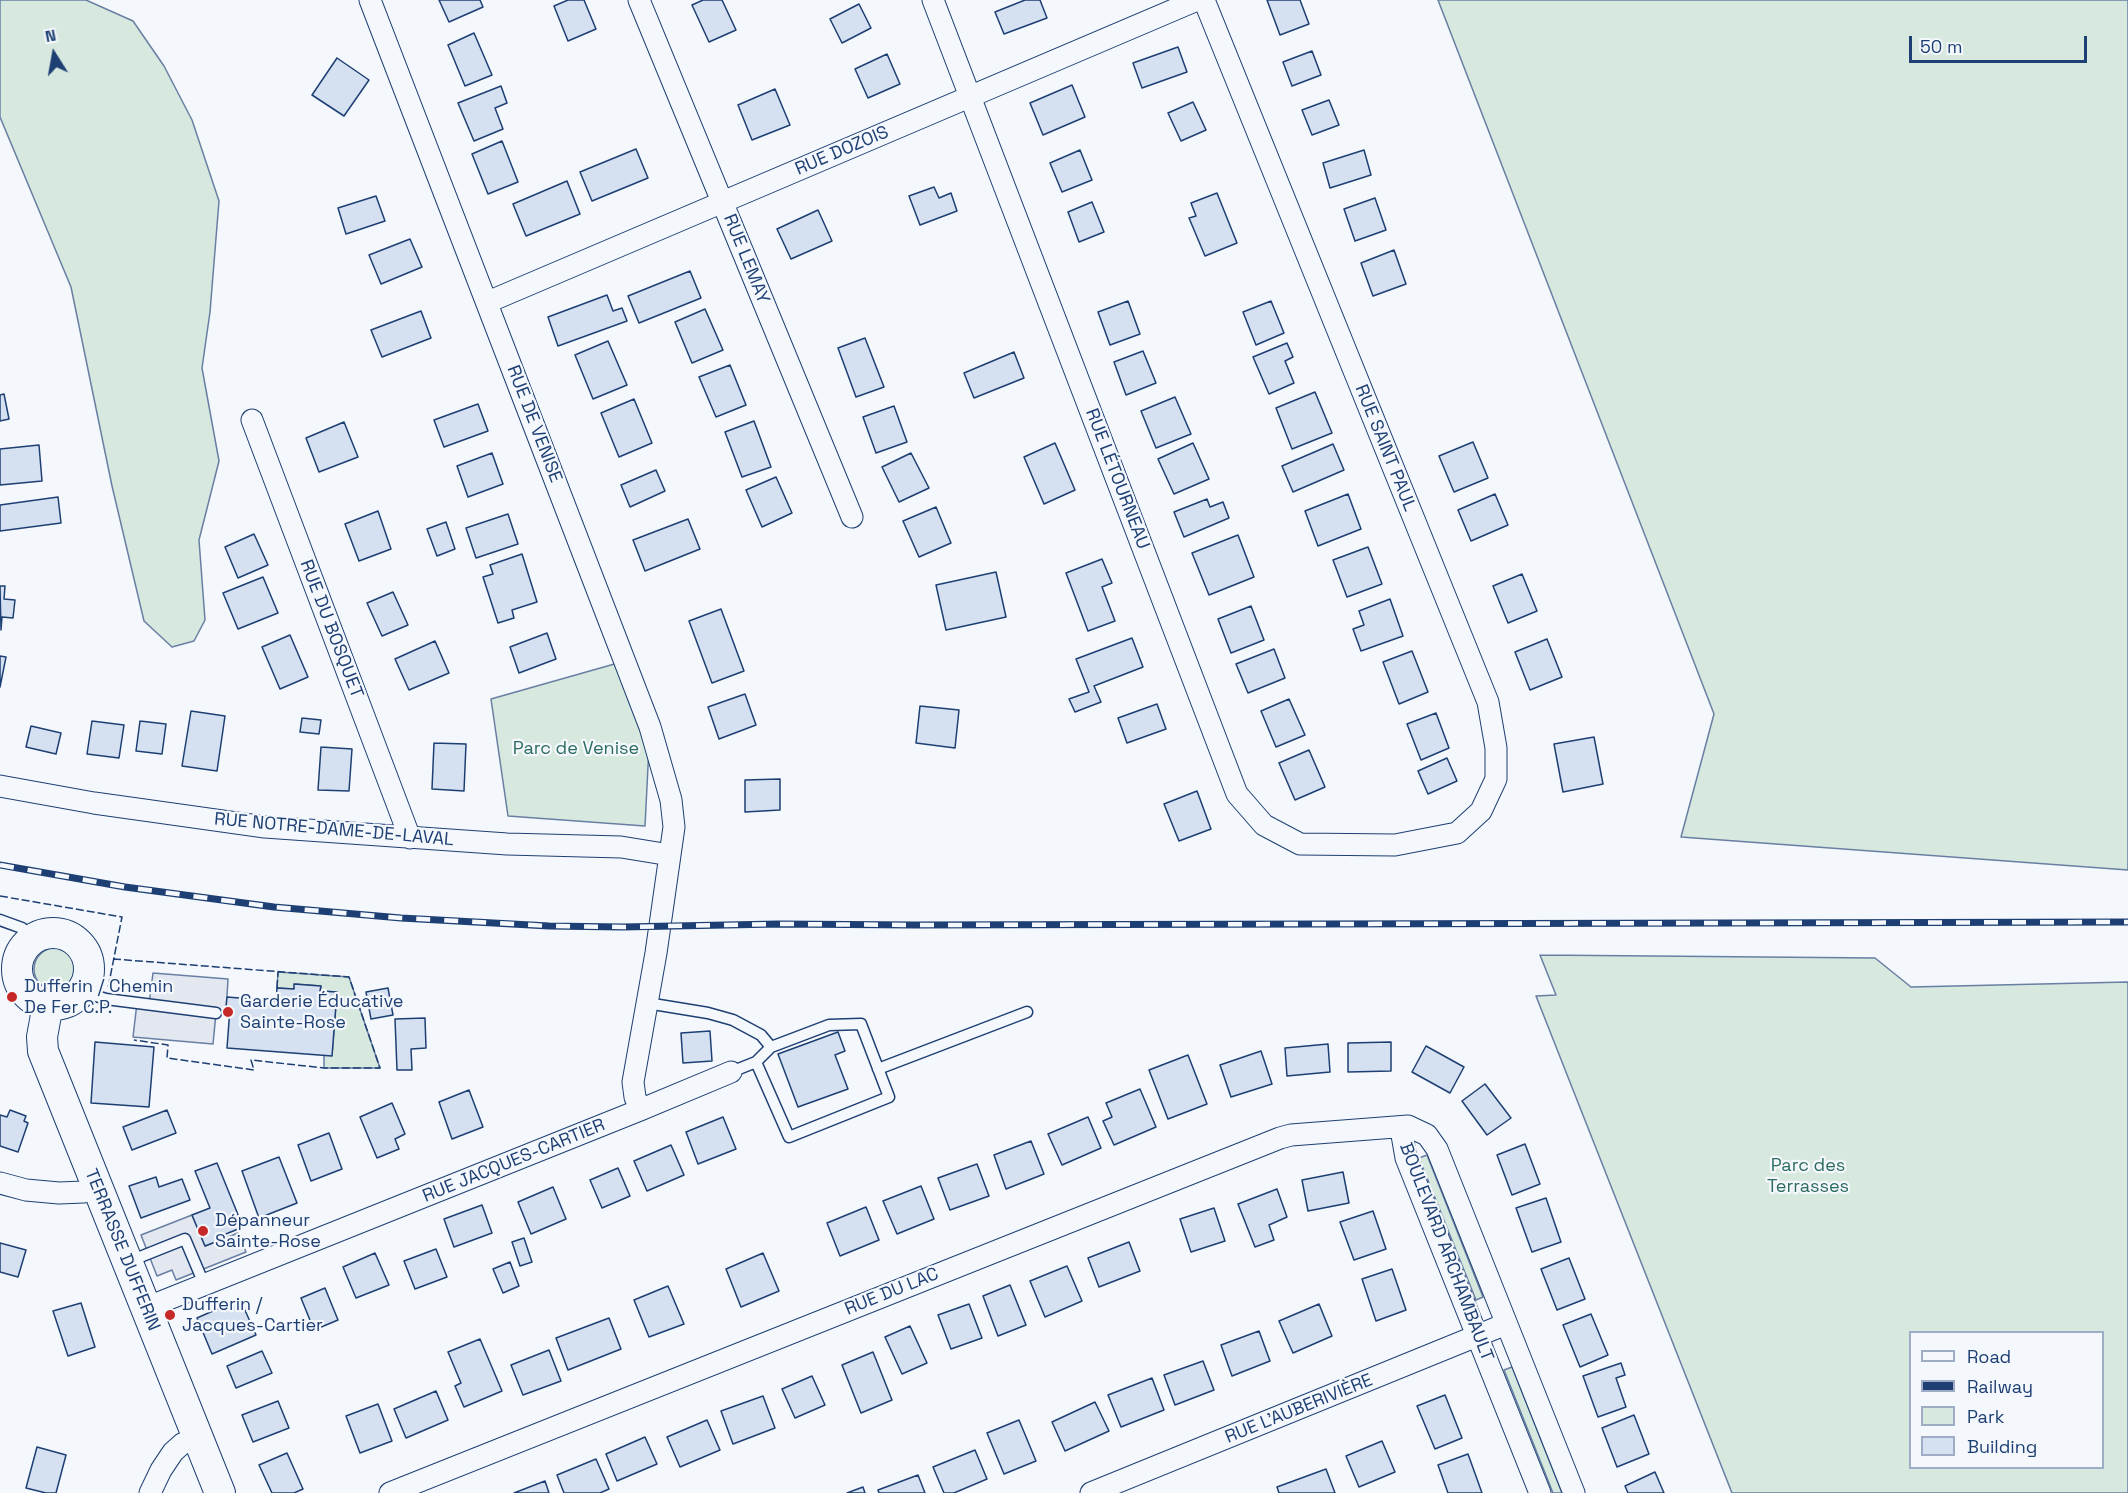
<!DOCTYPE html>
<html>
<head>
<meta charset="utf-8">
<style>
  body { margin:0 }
  #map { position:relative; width:2128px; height:1493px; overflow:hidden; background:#f4f7fb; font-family:"Space Grotesk",sans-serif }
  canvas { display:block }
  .legend { position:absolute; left:1909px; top:1331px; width:195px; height:138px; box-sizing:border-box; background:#f4f7fb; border:2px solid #9eadc5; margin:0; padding:8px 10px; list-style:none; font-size:18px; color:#1d3f73 }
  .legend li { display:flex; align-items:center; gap:12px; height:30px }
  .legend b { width:30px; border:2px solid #9eadc5 }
  .north { position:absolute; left:24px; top:24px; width:60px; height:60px; -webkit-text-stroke:4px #f4f7fb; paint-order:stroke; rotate:349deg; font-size:16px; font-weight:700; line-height:24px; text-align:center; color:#1d3f73 }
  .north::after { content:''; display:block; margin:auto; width:21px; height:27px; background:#1d3f73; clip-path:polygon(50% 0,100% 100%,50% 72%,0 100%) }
  .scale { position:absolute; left:1909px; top:36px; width:178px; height:27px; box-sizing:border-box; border:3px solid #1d3f73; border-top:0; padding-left:8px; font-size:18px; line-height:21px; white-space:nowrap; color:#1d3f73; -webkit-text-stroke:4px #f4f7fb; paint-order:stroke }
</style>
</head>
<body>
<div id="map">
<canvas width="2128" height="1493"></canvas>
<ul class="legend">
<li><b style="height:8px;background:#f4f7fb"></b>Road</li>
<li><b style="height:8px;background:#1d3f73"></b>Railway</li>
<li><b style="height:16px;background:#d7e8df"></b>Park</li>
<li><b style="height:16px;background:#d5e0f0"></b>Building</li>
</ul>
<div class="north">N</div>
<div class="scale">50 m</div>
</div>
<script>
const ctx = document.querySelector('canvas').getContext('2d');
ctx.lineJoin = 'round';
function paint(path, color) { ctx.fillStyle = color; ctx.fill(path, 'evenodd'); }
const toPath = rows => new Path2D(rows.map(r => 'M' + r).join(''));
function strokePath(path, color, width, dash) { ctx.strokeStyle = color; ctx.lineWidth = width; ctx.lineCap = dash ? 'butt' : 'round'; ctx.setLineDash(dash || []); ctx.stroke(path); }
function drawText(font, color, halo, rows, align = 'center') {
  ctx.font = font + ' "Space Grotesk",sans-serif'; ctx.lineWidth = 4.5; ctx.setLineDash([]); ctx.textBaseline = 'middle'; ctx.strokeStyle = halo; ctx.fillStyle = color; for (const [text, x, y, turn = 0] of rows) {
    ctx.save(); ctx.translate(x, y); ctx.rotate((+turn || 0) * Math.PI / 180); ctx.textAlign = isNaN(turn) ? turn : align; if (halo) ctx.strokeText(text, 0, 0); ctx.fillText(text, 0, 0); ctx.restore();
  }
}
const green = toPath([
  [0,0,86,0,133,21,164,66,192,120,219,201,210,312,202,368,219,461,199,540,205,620,194,641,172,647,144,621,112,486,71,287,0,117,0,0],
  [1438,0,2128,0,2128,870,1681,837,1714,714,1438,0],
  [625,661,650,727,645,826,508,816,491,699,625,661],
  '34 969a21 21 0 1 1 42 0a21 21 0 1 1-42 0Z',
  [1540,955,1875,958,1911,987,2128,982,2128,1493,1732,1493,1536,996,1556,995,1540,955],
  [2102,1332,2102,1468,1910,1468,1910,1332,2102,1332],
  [278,972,349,977,380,1068,324,1068,324,1055,332,1055,337,992,320,991,321,986,295,984,294,989,277,988,278,972],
  [1427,1155,1483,1297,1476,1300,1419,1158,1427,1155],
  [1512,1367,1562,1493,1553,1493,1504,1370,1512,1367]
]);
paint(green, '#d7e8df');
strokePath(green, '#687fa3', 1.5);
const parking = toPath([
  [153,973,228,979,226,1013,216,1013,213,1044,133,1037,137,1003,149,1004,153,973],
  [192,1215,205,1246,238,1233,246,1252,176,1280,172,1270,157,1276,141,1235,192,1215]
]);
paint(parking, '#e3e8f0');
strokePath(parking, '#687fa3', 1.5);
const building = toPath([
  [439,0,480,0,483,7,449,22,439,0],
  [568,0,584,0,596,29,568,41,554,6,568,0],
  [703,0,722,0,736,30,709,42,692,5,703,0],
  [1025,0,1040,0,1047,18,1004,34,995,12,1025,0],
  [1267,0,1300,0,1309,24,1280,35,1267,0],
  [859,4,871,28,842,43,830,19,859,4],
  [474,33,492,75,465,86,448,45,474,33],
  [1178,47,1187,72,1142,88,1133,63,1178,47],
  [1312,51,1321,75,1292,86,1283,62,1312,51],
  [887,54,900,84,868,98,855,69,887,54],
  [337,58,369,80,344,116,312,95,337,58],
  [1072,85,1085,117,1043,135,1030,103,1072,85],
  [501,86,507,103,495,108,503,129,474,141,458,103,501,86],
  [775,89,790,125,752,140,738,105,775,89],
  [1329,100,1339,125,1312,135,1302,110,1329,100],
  [1193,102,1206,130,1181,141,1168,113,1193,102],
  [502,141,518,182,488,194,472,154,502,141],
  [636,149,648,178,592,201,580,172,636,149],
  [1080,150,1092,180,1062,192,1050,163,1080,150],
  [1364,150,1371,175,1330,188,1323,163,1364,150],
  [567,181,580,214,526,236,513,204,567,181],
  [934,187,939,198,951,193,957,211,920,225,909,196,934,187],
  [1217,193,1237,243,1205,256,1189,218,1196,216,1191,203,1217,193],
  [376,196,385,221,346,234,338,208,376,196],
  [1375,198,1386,230,1355,241,1344,209,1375,198],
  [1092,202,1104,232,1079,242,1068,212,1092,202],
  [818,210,832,241,791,259,777,229,818,210],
  [410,239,422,267,381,284,369,255,410,239],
  [1394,250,1406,284,1373,296,1361,263,1394,250],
  [690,271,701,298,639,323,628,296,690,271],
  [607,295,613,311,622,308,627,321,558,346,548,317,607,295],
  [1128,301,1140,334,1110,345,1098,312,1128,301],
  [1271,301,1284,333,1256,345,1243,312,1271,301],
  [705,309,723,350,692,363,675,322,705,309],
  [421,311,431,338,382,357,371,330,421,311],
  [865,338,884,387,856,397,838,348,865,338],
  [608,341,627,385,593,399,575,355,608,341],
  [1287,343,1293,357,1285,361,1294,383,1269,394,1253,357,1287,343],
  [1143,351,1156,383,1126,395,1114,362,1143,351],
  [1014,352,1024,378,974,398,964,373,1014,352],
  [730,365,746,405,716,417,699,377,730,365],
  [1315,392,1332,433,1292,449,1276,408,1315,392],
  [4,394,9,419,0,421,0,395,4,394],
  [1175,397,1191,434,1156,448,1141,411,1175,397],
  [634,399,652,443,619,457,601,413,634,399],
  [478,404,488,431,444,447,434,420,478,404],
  [894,406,907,442,876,453,863,417,894,406],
  [754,421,771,467,742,477,725,432,754,421],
  [344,422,358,457,319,472,306,438,344,422],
  [1473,442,1488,478,1454,492,1439,456,1473,442],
  [1055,443,1075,490,1044,504,1024,457,1055,443],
  [1193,443,1209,479,1174,494,1158,459,1193,443],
  [1333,444,1344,470,1293,492,1282,466,1333,444],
  [39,445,42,481,0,485,0,449,39,445],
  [492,453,503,484,468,497,457,466,492,453],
  [911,453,929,488,899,502,882,467,911,453],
  [656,470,665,491,630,507,621,485,656,470],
  [776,477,792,513,762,527,746,490,776,477],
  [1348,494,1361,529,1318,546,1305,511,1348,494],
  [1495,494,1508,525,1471,541,1458,510,1495,494],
  [58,497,61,523,0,531,0,505,58,497],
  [1207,499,1210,507,1223,502,1229,518,1184,537,1174,512,1207,499],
  [936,507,951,543,919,557,903,521,936,507],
  [378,511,391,549,359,561,345,524,378,511],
  [508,514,518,544,476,558,466,528,508,514],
  [688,519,700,549,645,571,633,540,688,519],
  [446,522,455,549,437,556,427,529,446,522],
  [254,534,268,565,238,578,225,547,254,534],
  [1238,535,1254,577,1209,595,1192,553,1238,535],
  [1368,547,1382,584,1347,597,1333,560,1368,547],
  [522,554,537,602,512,610,514,618,498,623,483,577,493,574,490,565,522,554],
  [1102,559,1112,583,1102,587,1115,621,1088,631,1066,573,1102,559],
  [996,572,1006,617,946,630,936,585,996,572],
  [1522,574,1537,611,1508,623,1493,586,1522,574],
  [263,577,278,613,238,629,223,593,263,577],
  [0,586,5,586,4,599,15,600,13,618,2,617,1,630,0,586],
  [393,592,408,625,382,636,367,603,393,592],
  [1390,599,1403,636,1361,651,1353,629,1364,625,1359,611,1390,599],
  [1251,606,1264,640,1231,653,1218,619,1251,606],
  [721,609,744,671,712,683,689,621,721,609],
  [547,633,556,659,519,673,510,647,547,633],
  [290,635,308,677,280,689,262,647,290,635],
  [1132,638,1143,667,1094,686,1101,702,1075,712,1069,699,1089,692,1076,659,1132,638],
  [1547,639,1562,677,1530,690,1515,652,1547,639],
  [435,641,449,673,409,690,395,659,435,641],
  [1274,649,1285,678,1248,693,1236,664,1274,649],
  [1412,651,1428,692,1399,704,1383,662,1412,651],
  [0,656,6,657,0,687,0,656],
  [745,694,756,725,719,739,708,707,745,694],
  [1289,699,1305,735,1276,747,1261,711,1289,699],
  [1157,704,1166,729,1127,743,1118,718,1157,704],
  [920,706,959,710,955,748,916,743,920,706],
  [191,711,225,716,217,771,182,766,191,711],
  [1436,713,1449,748,1421,760,1407,724,1436,713],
  [302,718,321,720,319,734,300,732,302,718],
  [92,721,124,725,119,758,87,754,92,721],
  [140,721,166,724,162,754,136,751,140,721],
  [31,726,61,733,56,754,26,747,31,726],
  [1594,737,1603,784,1563,792,1554,744,1594,737],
  [434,743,466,744,464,791,432,789,434,743],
  [321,747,352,749,349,791,318,790,321,747],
  [1309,750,1325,787,1295,800,1279,763,1309,750],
  [1447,758,1457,781,1428,794,1418,771,1447,758],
  [780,779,780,810,745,812,745,780,780,779],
  [1197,791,1211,829,1179,841,1164,804,1197,791],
  [294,984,321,986,320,991,337,992,332,1056,227,1048,230,1008,226,1007,227,997,276,1001,277,988,294,989,294,984],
  [388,988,393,1015,371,1019,366,992,388,988],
  [425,1018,426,1048,411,1049,412,1070,397,1070,395,1019,425,1018],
  [710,1031,712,1061,683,1063,681,1033,710,1031],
  [838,1032,845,1051,835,1055,848,1089,798,1107,778,1054,838,1032],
  [95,1042,154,1047,149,1107,91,1103,95,1042],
  [1391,1042,1391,1071,1348,1072,1348,1043,1391,1042],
  [1328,1044,1330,1072,1287,1076,1285,1048,1328,1044],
  [1426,1046,1464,1067,1450,1093,1412,1072,1426,1046],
  [1261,1051,1272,1084,1231,1097,1220,1065,1261,1051],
  [1188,1055,1207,1104,1168,1119,1149,1070,1188,1055],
  [1485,1084,1511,1118,1487,1135,1462,1101,1485,1084],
  [1140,1089,1156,1127,1114,1145,1103,1121,1112,1117,1106,1103,1140,1089],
  [469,1090,483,1127,452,1139,439,1102,469,1090],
  [392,1103,405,1134,395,1139,399,1149,377,1158,360,1117,392,1103],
  [10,1110,26,1116,24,1121,28,1123,18,1152,0,1146,0,1115,7,1117,10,1110],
  [167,1110,176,1133,132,1150,123,1127,167,1110],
  [723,1117,736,1149,698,1164,686,1132,723,1117],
  [1088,1117,1101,1148,1062,1165,1048,1134,1088,1117],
  [329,1133,342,1169,311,1181,298,1145,329,1133],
  [1031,1141,1044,1174,1006,1189,994,1155,1031,1141],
  [1525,1144,1540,1184,1512,1195,1497,1155,1525,1144],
  [671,1145,684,1175,647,1191,634,1161,671,1145],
  [279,1157,297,1203,259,1218,242,1171,279,1157],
  [217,1163,243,1227,221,1236,223,1239,205,1246,192,1215,210,1208,195,1171,217,1163],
  [977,1164,989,1196,950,1210,938,1178,977,1164],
  [618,1168,630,1196,602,1208,590,1180,618,1168],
  [1343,1172,1349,1203,1308,1211,1302,1180,1343,1172],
  [156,1177,159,1187,182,1179,190,1200,141,1218,129,1186,156,1177],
  [921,1186,934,1219,897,1234,883,1201,921,1186],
  [553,1187,566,1219,531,1234,518,1202,553,1187],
  [1277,1189,1287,1217,1269,1225,1274,1240,1255,1247,1238,1204,1277,1189],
  [1546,1198,1561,1242,1532,1252,1516,1208,1546,1198],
  [482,1205,492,1233,454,1247,444,1219,482,1205],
  [866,1207,879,1240,840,1256,827,1223,866,1207],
  [1214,1208,1225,1241,1191,1252,1180,1219,1214,1208],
  [1373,1211,1386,1249,1354,1260,1340,1222,1373,1211],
  [524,1238,532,1262,520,1266,512,1242,524,1238],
  [1129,1242,1140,1271,1099,1287,1088,1258,1129,1242],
  [0,1243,26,1250,18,1277,0,1272,0,1243],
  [436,1249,447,1277,415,1289,404,1261,436,1249],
  [375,1253,389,1285,356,1298,343,1267,375,1253],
  [763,1253,779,1291,741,1307,726,1269,763,1253],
  [1569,1258,1585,1299,1557,1310,1541,1269,1569,1258],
  [510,1262,519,1286,503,1293,493,1269,510,1262],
  [1067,1266,1082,1301,1045,1317,1030,1281,1067,1266],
  [1392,1269,1406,1310,1376,1321,1362,1279,1392,1269],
  [1010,1285,1026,1325,998,1336,983,1296,1010,1285],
  [668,1286,684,1324,649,1337,634,1300,668,1286],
  [325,1288,338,1320,314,1330,301,1298,325,1288],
  [240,1299,256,1335,212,1354,197,1318,240,1299],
  [81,1303,95,1347,68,1356,53,1311,81,1303],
  [969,1304,982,1338,951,1349,938,1315,969,1304],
  [1319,1304,1332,1336,1293,1353,1279,1321,1319,1304],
  [1591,1314,1608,1355,1580,1367,1563,1325,1591,1314],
  [609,1318,621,1349,568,1370,556,1338,609,1318],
  [910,1326,927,1363,902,1374,885,1337,910,1326],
  [1259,1331,1270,1361,1232,1376,1221,1345,1259,1331],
  [480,1339,502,1391,464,1407,455,1386,461,1383,448,1352,480,1339],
  [549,1350,561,1381,523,1395,511,1365,549,1350],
  [262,1351,272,1373,236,1388,227,1366,262,1351],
  [873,1352,892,1400,861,1413,842,1365,873,1352],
  [1203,1361,1214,1390,1175,1405,1164,1375,1203,1361],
  [1621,1363,1625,1375,1616,1378,1626,1407,1598,1417,1583,1376,1621,1363],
  [812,1376,825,1405,795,1418,782,1389,812,1376],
  [1152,1378,1164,1410,1121,1427,1108,1395,1152,1378],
  [436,1391,448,1420,406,1438,394,1409,436,1391],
  [1445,1395,1462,1438,1435,1449,1417,1406,1445,1395],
  [763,1396,775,1428,733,1444,721,1411,763,1396],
  [278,1401,289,1428,253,1442,242,1415,278,1401],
  [1095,1402,1109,1431,1065,1451,1052,1422,1095,1402],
  [378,1404,392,1441,360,1453,346,1416,378,1404],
  [1634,1415,1649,1454,1617,1467,1602,1428,1634,1415],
  [707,1420,720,1450,680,1467,667,1437,707,1420],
  [1019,1420,1036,1461,1004,1474,987,1433,1019,1420],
  [645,1437,657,1464,617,1481,606,1454,645,1437],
  [1382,1441,1395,1472,1359,1487,1346,1456,1382,1441],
  [37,1447,66,1455,56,1493,46,1493,26,1488,37,1447],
  [975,1450,987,1479,954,1493,944,1493,933,1467,975,1450],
  [287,1453,303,1489,294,1493,272,1493,259,1465,287,1453],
  [1468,1454,1482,1493,1448,1493,1438,1465,1468,1454],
  [596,1459,609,1489,600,1493,564,1493,557,1475,596,1459],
  [1326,1469,1335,1493,1279,1493,1277,1487,1326,1469],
  [1655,1472,1664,1493,1628,1493,1625,1486,1655,1472],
  [918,1475,925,1493,879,1493,878,1490,918,1475],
  [545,1481,549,1493,514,1493,545,1481],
  [863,1487,865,1493,847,1493,863,1487]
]);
paint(building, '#d5e0f0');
strokePath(building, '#1d3f73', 1.5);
const lane = toPath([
  [0,920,22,928,32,940],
  [84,988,93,995,106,999,216,1013],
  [647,1003,708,1013,733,1020,761,1035,771,1047],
  [878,1069,1027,1012],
  [731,1072,756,1062,771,1047,829,1025,861,1024,889,1097,789,1137,756,1062],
  [130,1261,185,1239,204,1284]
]);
const street = toPath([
  [370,0,650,727,671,800,674,827,656,953,633,1082,635,1097,640,1110],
  [639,0,852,517],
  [933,0,1237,794,1264,825,1300,844,1395,845,1457,833,1481,811,1496,779,1496,748,1488,702,1204,0],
  [488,302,1197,0],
  [252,420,410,838],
  [0,786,94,803,265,827,507,844,621,847,670,855],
  [1403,1128,1402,1135,1406,1158,1540,1493],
  [0,1183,26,1190,59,1193,84,1192,97,1188],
  [146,1308,640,1110,731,1072],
  [150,1493,161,1470,173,1452,182,1444,197,1437],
  [390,1493,1280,1138,1291,1135,1408,1126,1427,1135,1437,1149,1574,1493],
  [1091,1493,1506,1324]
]);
const secondary = toPath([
  '17 969a36 36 0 1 1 72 0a36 36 0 1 1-72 0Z',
  [48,1004,42,1037,43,1051,220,1493]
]);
strokePath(lane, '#1d3f73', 13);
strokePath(street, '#1d3f73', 23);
strokePath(secondary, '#1d3f73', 32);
strokePath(lane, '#f4f7fb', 10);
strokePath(street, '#f4f7fb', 21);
strokePath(secondary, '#f4f7fb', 30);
const rail = toPath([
  [0,865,125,887,274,907,401,918,549,926,622,927,778,924,916,925,2128,922]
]);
strokePath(rail, '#1d3f73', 7);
strokePath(rail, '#f4f7fb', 4.5, [14]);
strokePath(toPath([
  [0,896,122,917,108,988],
  [113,959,349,977,380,1068,324,1068,251,1060,254,1070,167,1058,168,1045,134,1040],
  [277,988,278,972]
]), '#1d3f73', 1.5, [8, 3]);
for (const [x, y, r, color] of [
  [12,997,6,"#c62828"],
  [228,1012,6,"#c62828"],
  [203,1231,6,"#c62828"],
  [170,1315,6,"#c62828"]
]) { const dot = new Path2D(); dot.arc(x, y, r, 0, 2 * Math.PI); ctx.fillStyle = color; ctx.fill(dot); strokePath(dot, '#f4f7fb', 2); }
drawText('18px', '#1d3f73', '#f4f7fb', [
  ["RUE DOZOIS",842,151,-23],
  ["RUE LEMAY",746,259,68],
  ["RUE DE VENISE",534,424,69],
  ["RUE SAINT PAUL",1385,448,68],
  ["RUE LÉTOURNEAU",1117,479,69],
  ["RUE DU BOSQUET",331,629,69],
  ["RUE NOTRE-DAME-DE-LAVAL",334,830,5],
  ["RUE JACQUES-CARTIER",514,1161,-22],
  ["TERRASSE DUFFERIN",122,1250,68],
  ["BOULEVARD ARCHAMBAULT",1446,1252,69],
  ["RUE DU LAC",892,1292,-22],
  ["RUE L'AUBERIVIÈRE",1299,1409,-22]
]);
drawText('18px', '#2c6c60', '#f4f7fb', [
  ["Parc de Venise",576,749],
  ["Parc des",1808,1166],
  ["Terrasses",1808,1187]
]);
drawText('18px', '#1d3f73', '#f4f7fb', [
  ["Dufferin / Chemin",24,987],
  ["De Fer C.P.",24,1008],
  ["Garderie Éducative",240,1002],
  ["Sainte-Rose",240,1023],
  ["Dépanneur",215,1221],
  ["Sainte-Rose",215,1242],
  ["Dufferin /",182,1305],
  ["Jacques-Cartier",182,1326]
], 'left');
</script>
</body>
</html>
